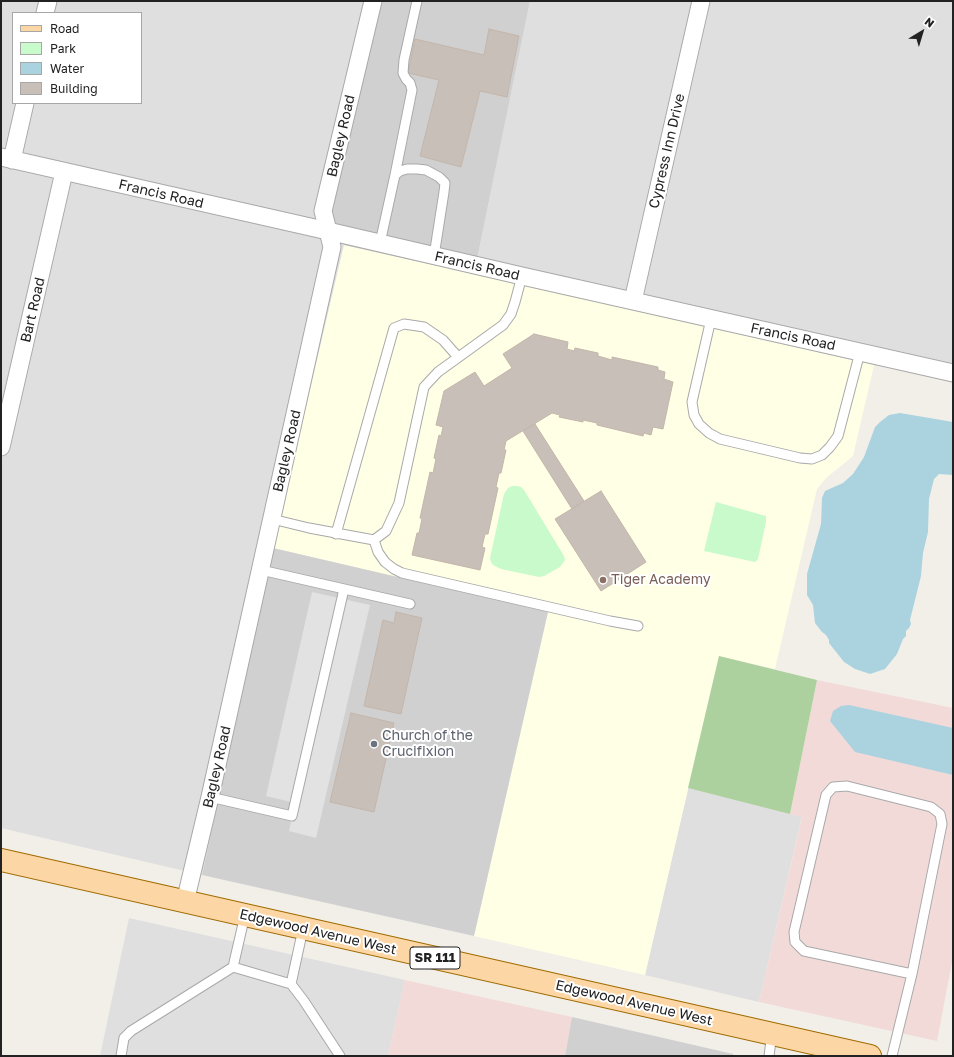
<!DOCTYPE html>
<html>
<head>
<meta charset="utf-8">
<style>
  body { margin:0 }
  #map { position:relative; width:954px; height:1057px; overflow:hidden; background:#f2efe9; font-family:"Golos Text",sans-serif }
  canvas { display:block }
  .frame { position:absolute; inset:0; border:2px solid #222; pointer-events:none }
  .legend { position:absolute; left:12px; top:12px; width:130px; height:92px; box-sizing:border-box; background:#fff; border:1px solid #a7a7a7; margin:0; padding:5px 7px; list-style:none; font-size:12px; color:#222 }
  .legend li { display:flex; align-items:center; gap:8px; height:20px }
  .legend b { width:20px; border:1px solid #a7a7a7 }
  .north { position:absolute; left:902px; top:12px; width:40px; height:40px; -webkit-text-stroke:3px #fff; paint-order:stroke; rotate:38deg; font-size:11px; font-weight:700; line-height:16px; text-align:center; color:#222 }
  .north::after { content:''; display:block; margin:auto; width:14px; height:18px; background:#222; clip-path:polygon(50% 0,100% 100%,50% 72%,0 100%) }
</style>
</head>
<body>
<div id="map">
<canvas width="954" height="1057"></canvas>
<div class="frame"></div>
<ul class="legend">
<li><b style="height:5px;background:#fcd6a4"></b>Road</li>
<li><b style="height:11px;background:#c8facc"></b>Park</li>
<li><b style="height:11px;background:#aad3df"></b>Water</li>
<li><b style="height:11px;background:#c7bfb8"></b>Building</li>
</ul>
<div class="north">N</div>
</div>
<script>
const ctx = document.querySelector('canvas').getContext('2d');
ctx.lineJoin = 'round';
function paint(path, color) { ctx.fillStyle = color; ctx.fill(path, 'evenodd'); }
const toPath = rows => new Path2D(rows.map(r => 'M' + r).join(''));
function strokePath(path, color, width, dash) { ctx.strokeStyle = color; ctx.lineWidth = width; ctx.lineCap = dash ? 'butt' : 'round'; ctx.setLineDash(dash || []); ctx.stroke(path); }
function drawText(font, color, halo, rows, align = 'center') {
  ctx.font = font + ' "Golos Text",sans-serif'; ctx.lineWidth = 4; ctx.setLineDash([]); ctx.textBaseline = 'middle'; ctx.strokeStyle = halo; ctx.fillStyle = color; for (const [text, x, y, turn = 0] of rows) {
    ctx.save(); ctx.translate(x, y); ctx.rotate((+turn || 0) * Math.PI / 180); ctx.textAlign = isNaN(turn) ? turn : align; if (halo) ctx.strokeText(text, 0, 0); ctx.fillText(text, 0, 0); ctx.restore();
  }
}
paint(toPath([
  [1,1,378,1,331,217,344,245,273,548,202,875,1,828],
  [13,13,141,13,141,103,13,103],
  [530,1,953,1,953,382,474,274],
  [688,788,802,816,759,1002,645,975],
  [129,918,405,980,388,1056,100,1056]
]), '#e0dfdf');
paint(toPath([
  [817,680,953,708,953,957,937,1041,759,1002,802,817,790,814],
  [405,980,572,1017,565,1056,388,1056]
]), '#f2dad9');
paint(toPath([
  [344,245,874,365,853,456,826,478,817,489,775,669,719,656,645,975,474,936,548,612,273,548]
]), '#ffffe5');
paint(toPath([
  [378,1,530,1,474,274,344,245,331,217],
  [273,548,548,612,474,936,202,875],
  [572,1017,733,1054,733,1056,565,1056]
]), '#d0d0d0');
paint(toPath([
  [719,656,817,680,790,814,688,788]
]), '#add19e');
paint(toPath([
  [512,486,517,486,521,487,524,490,564,556,565,560,560,567,544,576,539,577,501,569,493,565,491,562,490,558,504,494,508,488],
  [716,502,766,516,766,522,758,559,755,562,704,551]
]), '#c8facc');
paint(toPath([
  [312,592,370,605,316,838,289,831,295,803,266,796]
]), '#e2e2e2');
paint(toPath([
  [900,413,953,422,953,475,939,474,934,479,929,499,928,532,923,553,921,576,910,620,911,624,909,628,906,631,906,636,903,639,897,654,885,669,870,674,855,669,844,662,829,643,829,640,826,635,822,632,815,623,813,605,807,595,807,574,821,524,822,498,825,491,843,483,853,474,864,457,875,427,880,422,889,415],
  [849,705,953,728,953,775,855,752,830,721,833,711,841,706]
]), '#aad3df');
const building = toPath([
  [489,29,519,36,507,97,480,91,461,167,420,156,439,80,408,73,415,39,484,55,489,29],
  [534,334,568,342,567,349,574,351,575,348,598,353,598,356,612,360,612,357,658,367,658,370,665,372,664,379,673,382,663,429,653,427,651,435,644,433,643,436,597,425,597,423,583,420,583,422,559,417,560,415,552,413,506,441,504,450,506,450,501,473,499,473,496,487,498,488,488,534,485,534,482,547,485,548,480,570,412,555,417,533,419,533,422,519,420,518,430,472,433,473,436,459,434,458,439,435,441,436,443,427,436,425,444,391,475,372,484,386,512,368,503,354,534,334],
  [535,424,584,501,572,509,523,431,535,424],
  [601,491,646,562,601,591,555,519,601,491],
  [396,612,422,618,401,714,364,706,383,620,394,623,396,612],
  [351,713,394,723,374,812,330,802,351,713]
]);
paint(building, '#c7bfb8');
strokePath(building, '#c4b6ab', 1);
const service = toPath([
  [395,175,412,90,410,83,406,79,403,73,404,60,417,1],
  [380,243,395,175,400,171,407,169,417,169,426,170,439,177,445,183,444,192,434,256],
  [711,319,692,402,694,415,699,424,709,433,720,439,800,458,812,459,822,455,830,447,838,436,860,352],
  [272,519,309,528,374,540,386,531,399,503,424,387,438,372,503,325,511,314,515,302,522,276],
  [336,534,394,328,404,324,424,327,443,340,458,357],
  [374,540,378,552,385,562,394,569,402,573,610,621,638,626],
  [261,570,410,604],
  [210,797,292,816,344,589],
  [233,967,245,915],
  [291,984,303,929],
  [121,1056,124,1038,131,1031,233,967,291,984,304,1001,340,1056],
  [769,1056,772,1033],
  [892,1056,912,974,942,824,940,814,931,807,847,786,833,787,826,795,794,932,795,942,804,951,912,974]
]);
const minor = toPath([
  [45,13,48,1],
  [1,157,328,231,522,276,953,373],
  [12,160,25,103],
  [633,301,701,1],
  [1,447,64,172],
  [185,902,210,797,332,247,323,211,373,1]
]);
const primary = toPath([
  [1,860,870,1056]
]);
strokePath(service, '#a9a9a9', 11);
strokePath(minor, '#a9a9a9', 19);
strokePath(primary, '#a06b00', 24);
strokePath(service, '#fff', 9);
strokePath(minor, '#fff', 17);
strokePath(primary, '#fcd6a4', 22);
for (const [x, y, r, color] of [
  [603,580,4,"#8d6e63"],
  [374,744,4,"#6b7280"]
]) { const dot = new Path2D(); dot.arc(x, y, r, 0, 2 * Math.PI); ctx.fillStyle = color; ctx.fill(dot); strokePath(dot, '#fff', 1.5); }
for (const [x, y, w] of [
  [435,958,50]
]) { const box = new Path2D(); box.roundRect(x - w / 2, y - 11, w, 22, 3); ctx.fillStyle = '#fff'; ctx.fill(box); strokePath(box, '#222', 1); }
drawText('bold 13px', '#222', null, [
  ["SR 111",435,958]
]);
drawText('14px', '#222', '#fff', [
  ["Bagley Road",341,136,-77],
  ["Cypress Inn Drive",667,151,-77],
  ["Francis Road",161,194,13],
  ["Francis Road",477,266,13],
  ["Bart Road",33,310,-77],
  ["Francis Road",793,337,12],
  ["Bagley Road",287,451,-77],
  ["Bagley Road",217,767,-77],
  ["Edgewood Avenue West",318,932,13],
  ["Edgewood Avenue West",634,1003,13]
]);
drawText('14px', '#785e54', '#fff', [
  ["Tiger Academy",611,580]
], 'left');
drawText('14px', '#5b616d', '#fff', [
  ["Church of the",382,736],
  ["Crucifixion",382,752]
], 'left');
</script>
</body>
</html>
